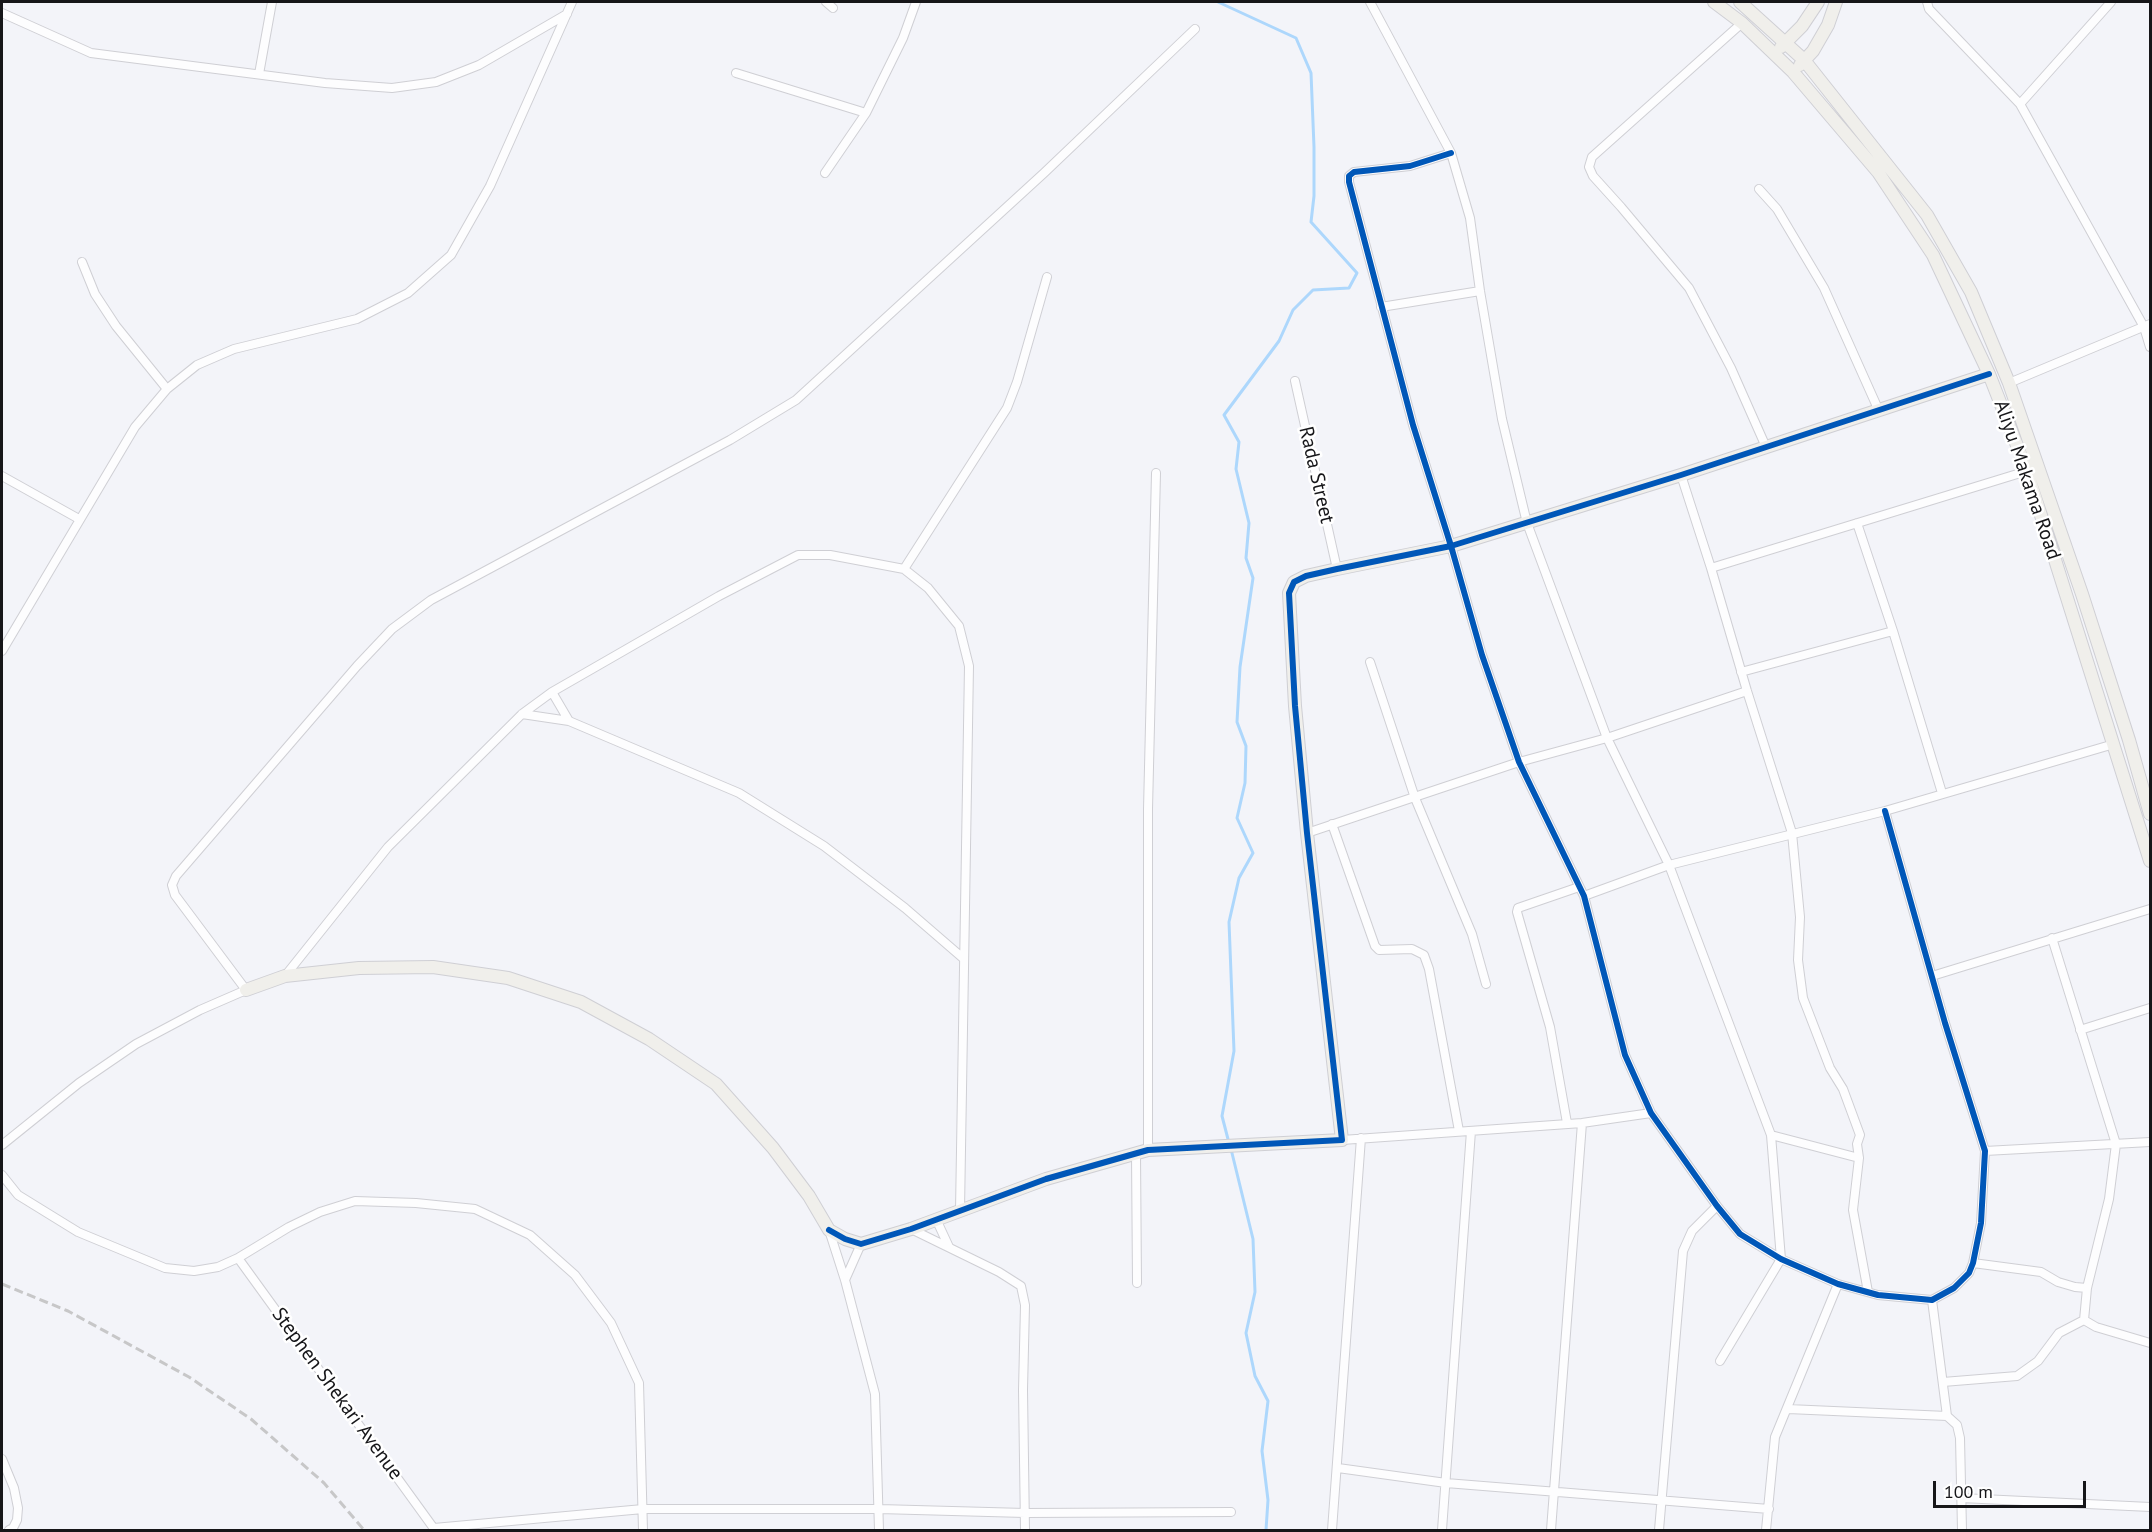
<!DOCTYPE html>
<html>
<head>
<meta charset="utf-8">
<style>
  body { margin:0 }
  #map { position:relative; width:2152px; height:1532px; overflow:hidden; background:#f3f4f9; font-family:"PT Sans",sans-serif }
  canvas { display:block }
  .frame { position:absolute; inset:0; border:3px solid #161619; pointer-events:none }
  .scale { position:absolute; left:1933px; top:1481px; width:153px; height:27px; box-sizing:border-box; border:3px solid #161619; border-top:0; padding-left:8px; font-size:18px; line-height:21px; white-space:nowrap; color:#161619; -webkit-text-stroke:4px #fff; paint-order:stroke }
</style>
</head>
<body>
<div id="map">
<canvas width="2152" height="1532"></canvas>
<div class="frame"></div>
<div class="scale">100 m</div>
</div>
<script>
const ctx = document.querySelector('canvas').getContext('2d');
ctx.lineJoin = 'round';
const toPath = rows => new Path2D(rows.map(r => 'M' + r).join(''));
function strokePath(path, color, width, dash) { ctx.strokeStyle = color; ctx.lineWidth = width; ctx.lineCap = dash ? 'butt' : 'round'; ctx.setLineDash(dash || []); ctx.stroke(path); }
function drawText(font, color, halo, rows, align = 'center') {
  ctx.font = font + ' "PT Sans",sans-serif'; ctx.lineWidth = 5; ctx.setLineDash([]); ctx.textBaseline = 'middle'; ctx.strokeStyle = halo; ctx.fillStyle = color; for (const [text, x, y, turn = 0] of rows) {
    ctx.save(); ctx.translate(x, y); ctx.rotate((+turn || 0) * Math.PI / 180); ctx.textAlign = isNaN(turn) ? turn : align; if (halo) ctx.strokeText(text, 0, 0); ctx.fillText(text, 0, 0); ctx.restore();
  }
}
strokePath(toPath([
  [1218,2,1296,38,1311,73,1314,147,1314,196,1311,222,1357,273,1349,288,1313,290,1293,310,1279,341,1224,415,1239,442,1236,469,1249,523,1246,558,1253,578,1240,667,1237,722,1246,746,1245,783,1237,818,1253,853,1239,878,1229,922,1234,1051,1222,1116,1229,1143],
  [1231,1149,1253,1239,1255,1292,1246,1333,1255,1376,1268,1401,1262,1451,1268,1500,1266,1530]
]), '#add7fc', 3);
const street = toPath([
  [826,2,833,8],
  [1370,2,1451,153,1470,218,1480,291,1502,419,1527,523,1607,738,1669,865,1771,1135,1781,1259,1720,1361],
  [1927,2,1929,9,2020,104,2144,327,2150,347],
  [2,13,91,53,325,83,392,88,436,82,479,65,567,14],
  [1742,23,1592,157,1589,167,1593,176,1621,207,1689,288,1731,368,1766,447],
  [736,73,866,113],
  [259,74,272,2],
  [2020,104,2111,2],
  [1451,153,1410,166,1354,172,1349,176,1349,182,1413,425,1451,546,1482,655,1519,762,1584,896,1625,1055,1651,1113,1717,1206,1740,1234,1781,1259,1838,1284,1878,1295,1932,1300,1954,1288,1969,1273,1973,1263,1981,1223,1985,1151,1945,1023,1885,811],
  [825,173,866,113,903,38,916,2],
  [1759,189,1777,209,1824,288,1879,411],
  [82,262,95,294,116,326,167,389],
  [1381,307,1480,291],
  [1295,381,1337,569],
  [2009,383,2150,324],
  [1681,475,1711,568,1747,691,1792,833,1800,917,1798,960,1803,998,1830,1068,1843,1089,1860,1135,1857,1144,1859,1158,1853,1210,1868,1292],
  [2,476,79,519],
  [1857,523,1893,631,1942,793],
  [1711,568,2027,471],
  [904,569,1007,408,1017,382,1047,277],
  [2,651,135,427,167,389,197,365,234,349,357,319,408,293,451,255,490,186,572,2],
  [1370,662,1415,798,1472,934,1486,984],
  [1741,672,1893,631],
  [552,692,569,721],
  [522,714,569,721,739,793,824,846,905,908,964,959],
  [1332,824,1375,946,1379,950,1412,949,1424,955,1429,969,1459,1131],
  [1307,833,1519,762,1607,738,1747,691],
  [1584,896,1669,865,1885,811,2114,744],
  [2052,938,2116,1144,2109,1199,2087,1288,2084,1320],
  [285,976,388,847,522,714,552,692,719,596,798,555,830,555,904,569,928,588,959,626,969,666,960,1210],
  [1932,976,2150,909],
  [2080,1030,2150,1008],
  [1567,1123,1550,1027,1517,912,1518,908,1579,887],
  [1771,1135,1859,1158],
  [1342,1140,1582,1123,1651,1113],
  [2,1145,79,1083,136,1044,200,1010,246,990,175,895,172,885,176,876,357,666,392,629,431,600,730,440,796,400,1044,173,1195,29],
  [1148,1150,1148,809,1156,473],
  [1985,1151,2150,1142],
  [1136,1154,1137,1283],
  [2,1175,18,1195,78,1232,165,1268,194,1271,218,1267,238,1258,289,1227,320,1212,355,1201,416,1203,475,1209,530,1235,575,1275,611,1323,639,1383,643,1530],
  [936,1219,949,1247],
  [911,1229,999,1272,1021,1286,1025,1305,1023,1390,1025,1530],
  [829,1230,845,1280,875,1394,879,1530],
  [238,1258,435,1530],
  [1973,1263,2041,1272,2058,1282,2075,1287,2087,1288],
  [845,1280,861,1244],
  [1932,1300,1947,1416],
  [2084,1320,2096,1327,2150,1343],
  [1943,1382,2017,1376,2038,1361,2059,1333,2084,1320],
  [1788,1409,1947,1416,1957,1425,1960,1438,1962,1530],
  [2,1459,14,1488,18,1508,17,1520,13,1528,9,1530],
  [1338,1468,1446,1483,1769,1509],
  [1961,1498,2150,1507],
  [434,1528,643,1509,879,1509,1025,1513,1231,1512],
  [1332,1530,1361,1138],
  [1442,1530,1471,1131],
  [1551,1530,1582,1123],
  [1659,1530,1683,1251,1692,1231,1717,1206],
  [1766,1530,1775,1437,1838,1284]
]);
const secondary = toPath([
  [1714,2,1742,23,1793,72,1878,172,1933,255,1989,374,2027,471,2150,861],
  [1740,2,1804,60,1927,215,1971,292,2009,383,2082,594,2129,740,2150,814],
  [1781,47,1802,26,1818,2],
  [1800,65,1813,51,1828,25,1836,2],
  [246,990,285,976,359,968,433,967,508,978,581,1002,649,1039,716,1084,773,1148,809,1196,829,1230,845,1239,861,1244,911,1229,1046,1179,1148,1150,1342,1140,1307,833,1295,706,1289,593,1294,582,1306,576,1337,569,1451,546,1681,475,1989,374]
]);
strokePath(street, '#cfcfd4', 10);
strokePath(secondary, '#cfcfd4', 14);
strokePath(street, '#fdfdfe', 8);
strokePath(secondary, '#f0efeb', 12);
strokePath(toPath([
  [2,1284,68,1311,189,1377,251,1419,324,1483,364,1530]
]), '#c7c7c8', 3, [9, 4.5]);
strokePath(toPath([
  [1451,153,1410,166,1354,172,1349,176,1349,182,1413,425,1451,546,1482,655,1519,762,1584,896,1625,1055,1651,1113,1717,1206,1740,1234,1781,1259,1838,1284,1878,1295,1932,1300,1954,1288,1969,1273,1973,1263,1981,1223,1985,1151,1945,1023,1885,811],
  [829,1230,845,1239,861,1244,911,1229,1046,1179,1148,1150,1342,1140,1307,833,1295,706,1289,593,1294,582,1306,576,1337,569,1451,546,1681,475,1989,374]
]), '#0057b8', 6);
drawText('20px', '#161619', '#fff', [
  ["Rada Street",1316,475,77],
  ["Aliyu Makama Road",2027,480,71],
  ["Stephen Shekari Avenue",337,1394,54]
]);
</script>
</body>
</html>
